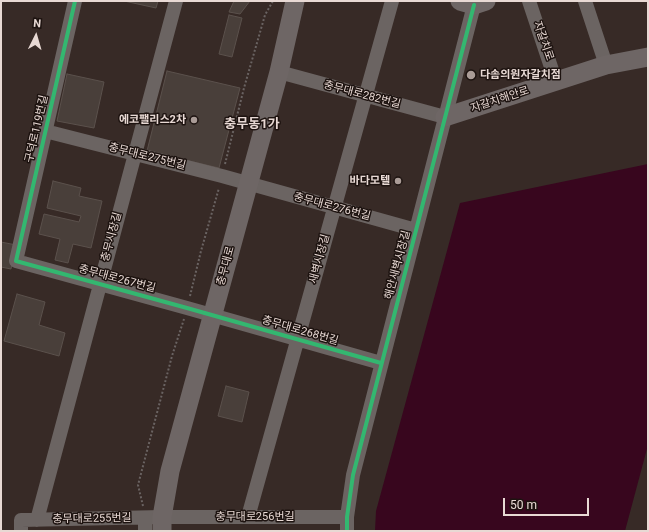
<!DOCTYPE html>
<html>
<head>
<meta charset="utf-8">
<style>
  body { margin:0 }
  #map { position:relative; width:649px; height:532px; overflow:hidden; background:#372a26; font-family:Roboto,sans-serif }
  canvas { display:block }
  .frame { position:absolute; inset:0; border:2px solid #e8d9d4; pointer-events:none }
  .north { position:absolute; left:16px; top:16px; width:40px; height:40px; -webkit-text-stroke:3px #1d1310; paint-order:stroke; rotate:5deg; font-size:11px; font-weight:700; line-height:16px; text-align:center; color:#e8d9d4 }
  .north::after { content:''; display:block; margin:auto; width:14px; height:18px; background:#e8d9d4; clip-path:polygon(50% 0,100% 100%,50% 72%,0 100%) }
  .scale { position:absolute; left:503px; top:498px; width:86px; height:18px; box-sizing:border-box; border:2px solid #e8d9d4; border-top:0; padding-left:5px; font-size:12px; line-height:14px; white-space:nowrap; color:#e8d9d4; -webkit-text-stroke:3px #1d1310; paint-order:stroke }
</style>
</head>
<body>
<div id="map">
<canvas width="649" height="532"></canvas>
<div class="frame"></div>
<div class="north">N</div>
<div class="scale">50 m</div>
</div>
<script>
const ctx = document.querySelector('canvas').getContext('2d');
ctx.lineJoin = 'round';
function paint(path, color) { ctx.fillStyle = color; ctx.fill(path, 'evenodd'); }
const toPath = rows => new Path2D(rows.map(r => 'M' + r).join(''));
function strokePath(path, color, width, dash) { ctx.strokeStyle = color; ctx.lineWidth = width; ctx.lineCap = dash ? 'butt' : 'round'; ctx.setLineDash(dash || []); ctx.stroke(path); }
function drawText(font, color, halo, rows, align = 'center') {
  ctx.font = font + ' Roboto,"Noto Sans KR",sans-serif'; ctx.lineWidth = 3; ctx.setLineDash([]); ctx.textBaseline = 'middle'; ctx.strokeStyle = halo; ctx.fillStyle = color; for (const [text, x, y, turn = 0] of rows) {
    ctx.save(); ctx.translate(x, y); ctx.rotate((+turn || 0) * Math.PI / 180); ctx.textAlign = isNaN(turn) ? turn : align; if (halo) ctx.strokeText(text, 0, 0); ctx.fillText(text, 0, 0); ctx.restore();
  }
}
paint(toPath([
  [648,164,648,445,625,531,375,531,376,511,460,203]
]), '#38061e');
const building = toPath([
  [124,1,158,1,156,8,124,1],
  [234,1,250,1,240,14,229,12,234,1],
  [229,15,242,18,232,57,219,54,229,15],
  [167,71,240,88,219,168,147,151,167,71],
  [67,74,104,82,94,128,57,121,67,74],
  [53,181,81,188,79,196,102,201,91,248,73,244,68,263,55,260,60,239,39,234,44,214,79,222,81,216,47,208,53,181],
  [1,242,16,245,11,269,1,267,1,242],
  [17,294,45,302,39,325,65,333,59,356,4,341,17,294],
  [226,386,249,392,242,422,218,416,226,386]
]);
paint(building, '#493f3a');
strokePath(building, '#5b514c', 1);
strokePath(toPath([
  [225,164,244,88,265,15,273,1],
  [190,296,201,251,219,188],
  [143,506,138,485,172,356,184,319]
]), '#6a6362', 2, [2, 2]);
strokePath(toPath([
  [75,1,16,261,187,308,381,363],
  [529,1,556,82],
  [585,1,606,65],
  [279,72,445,117],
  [45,131,222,176,416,230],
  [248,517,392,1],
  [145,518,145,531],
  [37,520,176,1],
  [21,531,21,520,162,517,347,517],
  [347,531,347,517,353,475,474,5]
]), '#6b6462', 14);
strokePath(toPath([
  [460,1,474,5,486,1],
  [445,117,606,65,648,57],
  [162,531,162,517,170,471,279,72,295,1]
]), '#6e6665', 19);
strokePath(toPath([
  [75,1,16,261,187,308,381,363],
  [347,531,347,517,353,475,474,5]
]), '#33b770', 4);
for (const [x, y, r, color] of [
  [471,75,5,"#aa9c97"],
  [194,120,4,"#aa9c97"],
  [398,181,4,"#aa9c97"]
]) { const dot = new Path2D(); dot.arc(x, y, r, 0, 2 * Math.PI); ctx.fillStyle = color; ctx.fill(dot); strokePath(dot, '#1d1310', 1.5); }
drawText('11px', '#e8d9d4', '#1d1310', [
  ["자갈치로",543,41,71],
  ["충무대로282번길",362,95,15],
  ["자갈치해안로",500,100,-18],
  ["구덕로119번길",37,129,-77],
  ["충무대로275번길",147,157,14],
  ["충무대로276번길",332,207,15],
  ["충무시장길",112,237,-75],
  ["새벽시장길",320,259,-75],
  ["해안새벽시장길",398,265,-75],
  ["충무대로",226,266,-75],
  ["충무대로267번길",117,279,15],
  ["충무대로268번길",300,331,16],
  ["충무대로256번길",255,517],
  ["충무대로255번길",92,519,-1]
]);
drawText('bold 11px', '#e8d9d4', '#1d1310', [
  ["다솜의원자갈치점",480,75,"left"],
  ["에코팰리스2차",186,120],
  ["바다모텔",390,181]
], 'right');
drawText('bold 13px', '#e8d9d4', '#1d1310', [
  ["충무동1가",252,125]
]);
</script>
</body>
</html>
